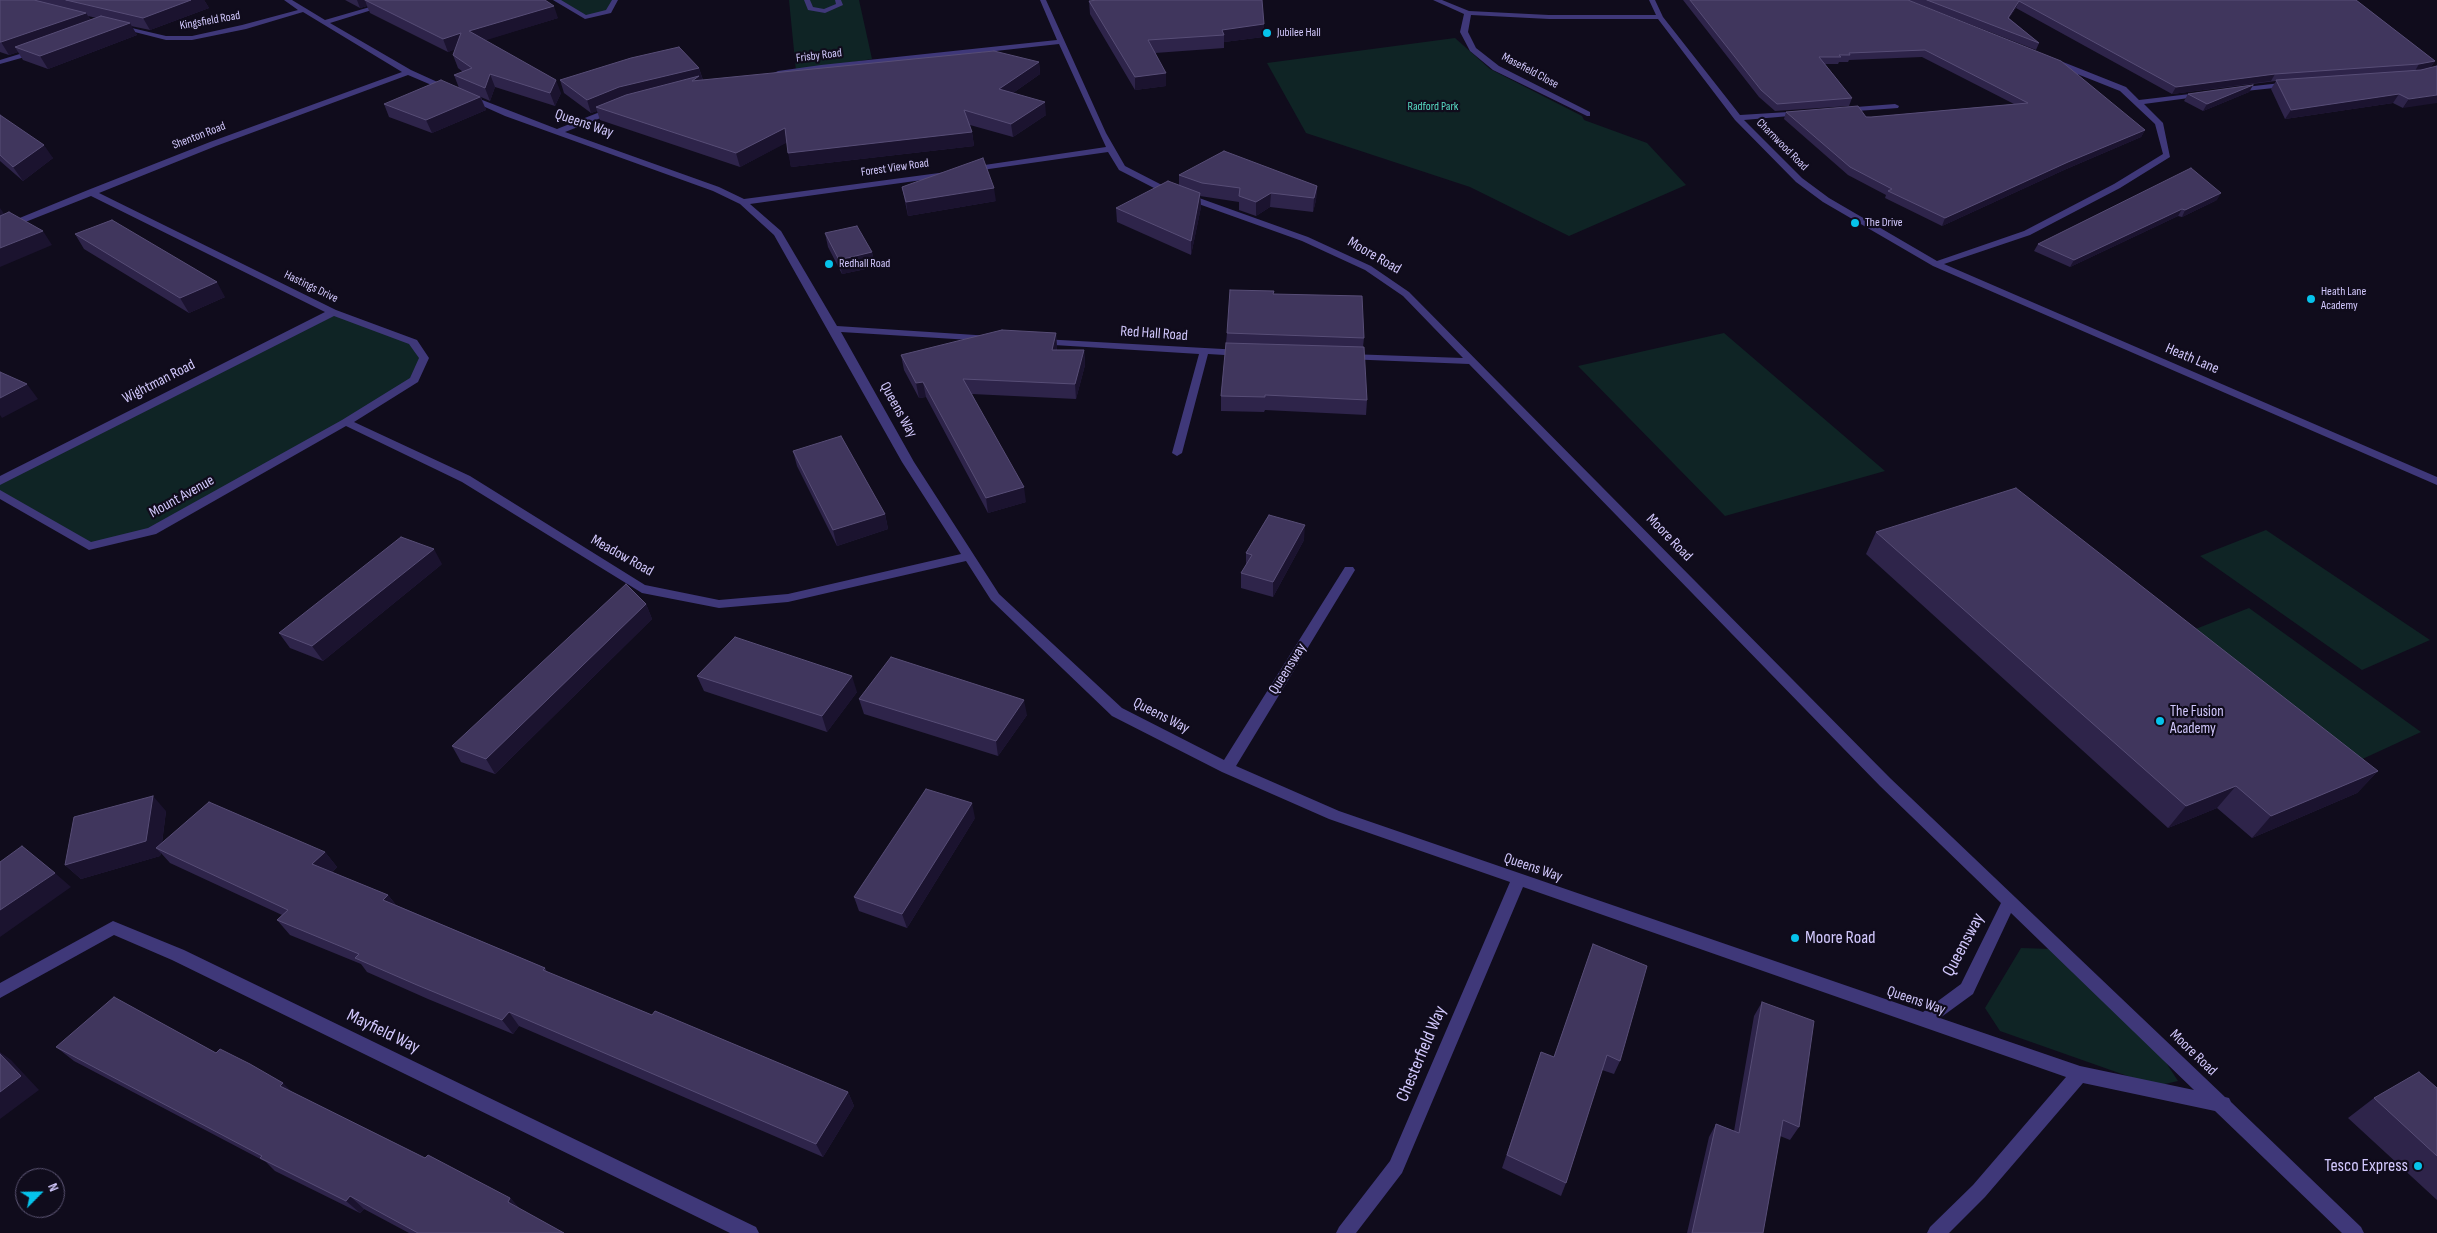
<!DOCTYPE html>
<html>
<head>
<meta charset="utf-8">
<style>
  body { margin:0 }
  #map { position:relative; width:2437px; height:1233px; overflow:hidden; background:#100c1c; font-family:"Sofia Sans Condensed",sans-serif }
  canvas { display:block }
  .north { position:absolute; left:15px; top:1168px; width:50px; height:50px; box-sizing:border-box; background:#100c1c; border:1px solid #5e5776; border-radius:50%; rotate:67deg; font-size:14px; font-weight:700; line-height:20px; text-align:center; color:#d2c8fd }
  .north::after { content:''; display:block; margin:auto; width:18px; height:22px; background:#06c3eb; clip-path:polygon(50% 0,100% 100%,50% 72%,0 100%) }
</style>
</head>
<body>
<div id="map">
<canvas width="2437" height="1233"></canvas>
<div class="north">N</div>
</div>
<script>
const ctx = document.querySelector('canvas').getContext('2d');
ctx.lineJoin = 'round';
function paint(path, color) { ctx.fillStyle = color; ctx.fill(path, 'evenodd'); }
const toPath = rows => new Path2D(rows.map(r => 'M' + r).join(''));
function strokePath(path, color, width, dash) { ctx.strokeStyle = color; ctx.lineWidth = width; ctx.lineCap = dash ? 'butt' : 'round'; ctx.setLineDash(dash || []); ctx.stroke(path); }
function drawText(font, color, halo, rows, align = 'center') {
  ctx.font = font + ' "Sofia Sans Condensed",sans-serif'; ctx.lineWidth = 4.5; ctx.setLineDash([]); ctx.textBaseline = 'middle'; ctx.strokeStyle = halo; ctx.fillStyle = color; for (const [text, x, y, turn = 0] of rows) {
    ctx.save(); ctx.translate(x, y); ctx.rotate((+turn || 0) * Math.PI / 180); ctx.textAlign = isNaN(turn) ? turn : align; if (halo) ctx.strokeText(text, 0, 0); ctx.fillText(text, 0, 0); ctx.restore();
  }
}
paint(toPath([
  [553,0,615,0,609,12,585,17],
  [789,0,859,0,872,59,796,71],
  [1455,38,1490,69,1582,116,1584,120,1647,143,1686,185,1569,236,1470,187,1306,133,1267,63],
  [333,312,413,342,424,358,414,381,152,531,89,546,0,494,0,482],
  [1724,333,1885,471,1725,516,1578,366],
  [2266,530,2430,640,2362,670,2200,556],
  [2249,608,2421,732,2358,761,2188,632],
  [2021,948,2051,949,2165,1061,2178,1081,2156,1086,2000,1031,1985,1008]
]), '#0f2425');
paint(toPath([
  [284,0,292,0,325,20,394,0,404,0,330,23,411,70,455,90,448,92,408,75,216,146,99,193,336,310,417,340,429,358,418,382,354,422,470,476,645,585,719,600,788,594,961,554,902,462,774,235,740,204,713,191,505,116,465,98,472,96,557,129,610,108,616,108,616,112,565,132,719,187,744,199,954,171,955,173,951,176,750,204,781,231,837,326,991,336,992,338,987,341,841,332,914,462,999,594,1122,708,1224,760,1345,567,1353,567,1355,570,1236,766,1339,811,1923,1012,1961,984,2001,903,1880,786,1469,364,1345,359,1344,357,1349,354,1463,358,1403,296,1365,270,1302,241,1154,188,1119,170,1108,152,968,172,967,170,971,167,1106,147,1059,44,778,75,774,73,778,71,821,65,1057,40,1040,0,1046,0,1106,133,1125,166,1160,184,1308,237,1371,266,1409,292,1890,778,2225,1097,2229,1098,2231,1102,2361,1227,2364,1233,2342,1233,2215,1111,2083,1083,1985,1197,1949,1233,1927,1233,1930,1227,1973,1185,2066,1077,1523,887,1402,1173,1356,1233,1336,1233,1339,1227,1390,1161,1510,882,1329,819,1222,772,1112,716,991,600,966,561,788,602,719,608,642,593,462,482,346,426,156,534,89,550,0,499,0,490,91,542,148,528,342,420,410,378,419,358,409,344,334,316,0,485,0,476,325,312,91,196,0,232,0,226,88,190,210,142,402,72,303,12,246,29,192,40,166,40,115,27,119,25,166,36,192,36,242,25,298,10,284,0],
  [2011,913,2194,1090,2080,1066,1940,1018,1973,994,2011,913],
  [553,0,561,0,586,15,606,10,612,0,618,0,611,13,585,19,553,0],
  [804,0,810,0,813,7,824,9,836,4,835,0,841,0,843,5,825,13,808,10,804,0],
  [1433,0,1442,0,1469,11,1549,15,1656,15,1649,0,1655,0,1663,17,1740,115,1804,111,1805,113,1801,115,1744,120,1802,178,1829,198,1937,261,2024,231,2114,184,2163,154,2155,124,2120,91,2052,64,2052,60,2058,60,2126,87,2139,100,2207,92,2208,94,2204,96,2144,104,2163,123,2170,157,2120,188,2030,235,1944,264,2437,477,2437,485,1933,266,1823,202,1796,182,1735,120,1658,19,1549,19,1471,15,1468,32,1476,48,1499,66,1590,112,1590,116,1587,116,1493,70,1470,51,1460,32,1464,14,1433,0],
  [36,49,40,51,39,53,0,64,0,60,36,49],
  [2290,82,2294,84,2293,86,2236,92,2232,90,2236,88,2290,82],
  [1895,104,1899,106,1898,108,1843,112,1839,110,1843,108,1895,104],
  [1042,339,1241,350,1246,353,1241,356,1208,354,1182,453,1177,456,1172,453,1199,354,1038,344,1037,342,1042,339],
  [113,921,184,950,756,1227,759,1233,730,1233,172,960,114,935,0,998,0,983,113,921]
]), '#3f3879');
paint(toPath([
  [0,0,204,0,209,8,150,30,131,26,137,35,48,69,23,60,18,52,9,55,0,52],
  [88,16,97,18,91,20],
  [345,0,545,0,558,18,485,40,561,93,555,106,495,87,490,101,481,97,486,110,432,133,389,117,384,104,459,88,454,75,463,72,458,68,453,55,455,49,448,52,370,13,367,6,360,8],
  [1683,0,1908,0,2145,130,2141,137,2064,170,1942,226,1885,198,1886,195,1848,175,1784,119,1786,112,1871,117,2014,104,1922,57,1849,60,1848,62,1839,62,1838,64,1825,64,1852,98,1849,106,1775,111,1759,97],
  [1908,0,2356,0,2435,61,2403,108,2393,103,2285,119,2271,89,2276,81,2172,94,2016,8,2009,18,2039,43,2036,50],
  [1089,1,1264,24,1263,37,1224,42,1224,48,1155,53,1166,86,1135,90,1090,14],
  [1039,62,1040,74,1013,93,1046,115,1013,137,970,125,972,132,974,146,791,167,787,142,740,167,600,120,597,111,591,113,564,93,560,80,699,68,703,80],
  [2253,85,2249,92,2203,111,2184,101,2188,94],
  [0,115,53,158,23,181,0,161],
  [1179,175,1317,186,1316,200,1313,212,1270,207,1256,216,1239,210,1239,202,1200,196,1201,207,1191,255,1117,222,1116,208,1179,185],
  [902,187,996,201,908,216],
  [2217,200,2182,217,2178,216,2070,267,2034,251,2038,244],
  [825,233,872,252,875,267,842,274,828,247],
  [75,234,225,297,189,313,84,249],
  [1273,294,1364,338,1363,347,1367,400,1366,415,1265,410,1264,412,1221,411,1221,396,1226,343,1227,333],
  [1056,333,1057,350,1084,350,1085,365,1076,399,972,394,1026,502,988,513,926,397,919,398,904,370,901,355],
  [793,451,885,514,888,529,837,546,797,466],
  [1876,532,2378,771,2357,793,2252,838,2217,808,2168,828,1866,554],
  [1304,540,1273,597,1241,588,1241,573,1246,565,1246,553],
  [442,564,323,661,290,648,279,633],
  [646,604,652,619,495,774,461,762,452,746],
  [697,676,857,692,827,732,704,691],
  [859,699,1027,715,998,756,864,714],
  [166,811,162,843,325,852,337,867,332,872,388,895,396,905,545,968,547,972,652,1015,848,1092,854,1106,823,1157,519,1026,513,1034,428,999,367,972,361,964,290,935,277,920,282,915,170,863,161,853,160,856,81,879,65,865],
  [975,818,907,928,859,911,854,897],
  [1593,944,1620,1061,1614,1074,1602,1070,1566,1183,1561,1196,1502,1168,1541,1052,1554,1057],
  [1762,1002,1799,1127,1790,1140,1780,1136,1763,1233,1687,1233,1709,1137,1716,1124,1734,1131,1754,1016],
  [56,1047,216,1053,292,1092,425,1158,510,1198,520,1209,564,1233,409,1233,364,1209,360,1213,275,1171,266,1162,74,1061],
  [2437,1088,2437,1200,2348,1118,2374,1098]
]), '#2e244a');
paint(toPath([
  [191,0,204,0,209,8,150,30,143,18],
  [357,0,387,0,365,0,367,6,360,8],
  [2019,1,2016,8,2005,24,2008,18],
  [554,6,558,18,474,44,469,31],
  [86,13,94,25,15,47,18,52,9,55,1,42],
  [130,23,137,35,48,69,40,56],
  [1264,24,1263,37,1224,42,1224,35,1222,30],
  [461,33,466,46,448,52,443,39],
  [2435,61,2430,68,2415,71,2419,64],
  [1039,62,1040,74,1000,102,999,89],
  [699,68,703,81,596,107,597,111,591,113,587,100,619,87],
  [1166,73,1166,86,1135,90,1135,77],
  [490,74,495,87,490,101,485,88],
  [2275,74,2271,81,2172,94,2176,87],
  [556,80,561,93,555,106,550,93],
  [2253,85,2249,92,2203,111,2207,104],
  [2399,94,2393,103,2285,119,2291,110],
  [2437,95,2437,103,2403,108,2409,99],
  [480,97,486,110,432,133,426,120],
  [1045,102,1046,115,1013,137,1011,124],
  [785,128,788,142,740,167,736,153],
  [2145,130,2141,137,2064,170,1942,226,1945,218,2068,162],
  [972,132,974,146,791,167,788,153],
  [44,145,53,158,23,181,13,167],
  [1317,186,1316,200,1313,212,1314,198],
  [994,188,996,201,908,216,906,202],
  [1200,193,1201,207,1191,255,1191,241],
  [1271,193,1270,207,1256,216,1256,202],
  [2221,193,2217,200,2182,217,2185,210],
  [0,208,9,221,0,224],
  [2182,209,2178,216,2070,267,2074,260],
  [43,231,52,245,0,267,0,248],
  [872,252,875,267,842,274,839,260],
  [217,282,225,297,189,313,180,298],
  [1056,333,1057,348,1053,364,1052,350],
  [1084,350,1085,365,1076,399,1075,384],
  [923,382,926,397,919,398,916,383],
  [27,384,38,399,2,418,0,415,0,398],
  [1024,487,1026,502,988,513,986,498],
  [885,514,888,529,837,546,833,530],
  [1305,525,1304,540,1273,597,1273,582],
  [434,549,442,564,323,661,312,646],
  [646,604,652,619,495,774,486,759],
  [852,676,857,692,827,732,822,716],
  [1024,700,1027,715,998,756,996,741],
  [2378,771,2357,793,2252,838,2271,816],
  [2236,786,2217,808,2168,828,2186,806],
  [153,796,166,811,161,850,156,848,161,853,160,856,81,879,65,865],
  [972,803,975,818,907,928,902,914],
  [325,852,337,867,324,879,312,864],
  [55,873,71,887,0,937,0,910],
  [388,895,399,909,383,900],
  [509,1012,519,1026,513,1034,502,1020],
  [0,1052,11,1060,39,1090,0,1119],
  [283,1083,297,1097,280,1086],
  [848,1092,854,1106,823,1157,816,1144],
  [350,1196,364,1209,360,1213,346,1201],
  [510,1198,522,1211,508,1202]
]), '#1b132f');
const building = toPath([
  [0,0,34,0,86,13,1,42,0,42,0,0],
  [66,0,191,0,143,18,66,0],
  [365,0,545,0,554,6,469,31,556,80,550,93,490,74,485,88,454,75,472,68,453,55,461,33,443,39,365,0],
  [1097,0,1262,0,1264,24,1222,30,1224,35,1148,40,1166,73,1135,77,1089,1,1097,0],
  [1690,0,1908,0,2061,61,2145,130,2068,162,1945,218,1888,191,1892,189,1850,167,1786,112,1858,106,1866,117,1871,117,2028,103,1925,50,1849,53,1850,55,1839,55,1841,57,1819,57,1852,98,1777,104,1761,90,1690,0],
  [1927,0,2356,0,2435,61,2419,64,2275,74,2176,87,2019,1,2008,18,2039,43,1927,0],
  [101,16,130,23,40,56,15,47,101,16],
  [679,47,699,68,619,87,587,100,560,80,631,58,679,47],
  [994,51,1039,62,999,89,1045,102,1011,124,964,110,972,132,788,153,785,128,736,153,596,107,626,95,699,76,692,81,994,51],
  [2437,66,2437,95,2409,99,2399,94,2291,110,2276,80,2421,70,2437,66],
  [441,80,480,97,426,120,384,104,441,80],
  [2253,85,2207,104,2188,94,2253,85],
  [0,115,44,145,13,167,0,155,0,115],
  [1224,151,1317,186,1314,198,1271,193,1256,202,1239,196,1240,188,1202,183,1179,175,1224,151],
  [983,158,994,188,906,202,902,187,983,158],
  [2191,168,2221,193,2185,210,2182,209,2074,260,2038,244,2191,168],
  [1168,181,1200,193,1191,241,1116,208,1168,181],
  [9,212,43,231,0,248,0,216,9,212],
  [112,220,217,282,180,298,75,234,112,220],
  [857,226,872,252,839,260,825,233,857,226],
  [1230,290,1274,291,1273,294,1362,296,1364,338,1227,333,1230,290],
  [1002,330,1056,333,1052,350,1084,350,1075,384,963,379,1024,487,986,498,923,382,916,383,901,355,1002,330],
  [1226,343,1364,347,1367,400,1265,395,1265,397,1221,396,1226,343],
  [0,372,27,384,0,398,0,372],
  [841,436,885,514,833,530,793,451,841,436],
  [2016,488,2378,771,2271,816,2236,786,2186,806,1876,532,2016,488],
  [1269,515,1305,525,1273,582,1241,573,1252,555,1246,553,1269,515],
  [401,537,434,549,312,646,279,633,401,537],
  [626,584,646,604,486,759,452,746,626,584],
  [735,637,852,676,822,716,697,676,735,637],
  [891,657,1024,700,996,741,859,699,891,657],
  [926,789,972,803,902,914,854,897,926,789],
  [153,796,146,841,65,865,74,817,153,796],
  [209,802,325,852,312,864,388,895,383,900,545,968,543,970,652,1015,655,1011,848,1092,816,1144,509,1012,502,1020,417,985,355,958,359,954,277,920,288,910,156,848,209,802],
  [22,846,55,873,0,910,0,862,22,846],
  [1593,944,1647,966,1620,1061,1607,1055,1566,1183,1507,1155,1541,1052,1554,1057,1593,944],
  [114,997,216,1053,220,1049,250,1064,283,1083,280,1086,425,1158,428,1155,510,1198,508,1202,564,1233,418,1233,350,1196,346,1201,260,1158,262,1156,56,1047,114,997],
  [1762,1002,1814,1021,1799,1127,1783,1120,1763,1233,1692,1233,1716,1124,1739,1133,1762,1002],
  [0,1054,21,1076,0,1092,0,1054],
  [2419,1072,2437,1088,2437,1156,2374,1098,2419,1072]
]);
paint(building, '#40365d');
strokePath(building, '#574d76', 1);
for (const [x, y, r, color] of [
  [1267,33,5,"#06c3eb"],
  [1855,223,5,"#06c3eb"],
  [829,264,5,"#06c3eb"],
  [2311,299,5,"#06c3eb"],
  [2160,721,5,"#06c3eb"],
  [1795,938,5,"#06c3eb"],
  [2418,1166,5,"#06c3eb"]
]) { const dot = new Path2D(); dot.arc(x, y, r, 0, 2 * Math.PI); ctx.fillStyle = color; ctx.fill(dot); strokePath(dot, '#100c1c', 2); }
drawText('12px', '#d2c8fd', '#100c1c', [
  ["Kingsfield Road",210,21,-10],
  ["Frisby Road",819,56,-7],
  ["Masefield Close",1530,71,28],
  ["Shenton Road",199,136,-21],
  ["Charnwood Road",1782,145,45],
  ["Forest View Road",895,168,-8],
  ["Hastings Drive",311,287,26]
]);
drawText('12px', '#d2c8fd', '#100c1c', [
  ["Jubilee Hall",1277,33],
  ["The Drive",1865,223],
  ["Redhall Road",839,264],
  ["Heath Lane",2321,292],
  ["Academy",2321,306]
], 'left');
drawText('12px', '#57dac3', '#100c1c', [
  ["Radford Park",1433,107]
]);
drawText('15px', '#d2c8fd', '#100c1c', [
  ["Queens Way",584,124,19],
  ["Moore Road",1374,256,30],
  ["Red Hall Road",1154,334,4],
  ["Heath Lane",2192,359,23],
  ["Wightman Road",159,382,-27],
  ["Queens Way",898,410,61],
  ["Mount Avenue",182,497,-29],
  ["Moore Road",1669,538,46],
  ["Meadow Road",622,556,29],
  ["Queensway",1288,669,-58],
  ["Queens Way",1161,716,27],
  ["Queens Way",1533,868,19],
  ["Queens Way",1916,1001,19],
  ["Moore Road",2193,1053,44]
]);
drawText('15px', '#d2c8fd', '#100c1c', [
  ["The Fusion",2170,712],
  ["Academy",2170,729]
], 'left');
drawText('18px', '#d2c8fd', '#100c1c', [
  ["Moore Road",1805,938],
  ["Tesco Express",2408,1166,"right"]
], 'left');
drawText('18px', '#d2c8fd', '#100c1c', [
  ["Queensway",1964,945,-62],
  ["Mayfield Way",383,1032,26],
  ["Chesterfield Way",1422,1054,-67]
]);
</script>
</body>
</html>
